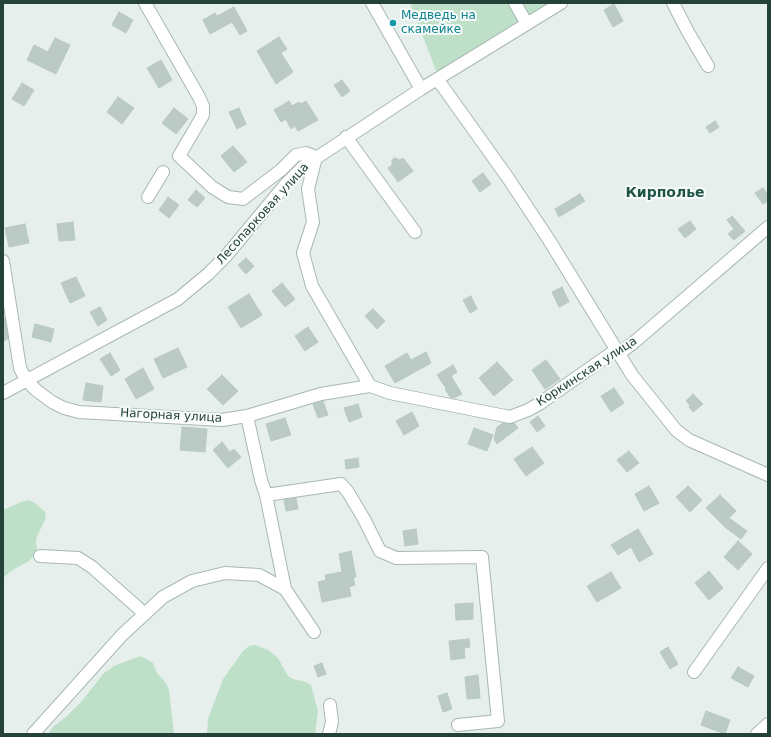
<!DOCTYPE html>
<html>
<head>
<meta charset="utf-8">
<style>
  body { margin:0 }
  #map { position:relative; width:771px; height:737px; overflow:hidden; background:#e6efeb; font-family:"DejaVu Sans",sans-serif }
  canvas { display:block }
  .frame { position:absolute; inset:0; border:4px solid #24423a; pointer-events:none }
</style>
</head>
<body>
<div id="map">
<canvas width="771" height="737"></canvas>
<div class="frame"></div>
</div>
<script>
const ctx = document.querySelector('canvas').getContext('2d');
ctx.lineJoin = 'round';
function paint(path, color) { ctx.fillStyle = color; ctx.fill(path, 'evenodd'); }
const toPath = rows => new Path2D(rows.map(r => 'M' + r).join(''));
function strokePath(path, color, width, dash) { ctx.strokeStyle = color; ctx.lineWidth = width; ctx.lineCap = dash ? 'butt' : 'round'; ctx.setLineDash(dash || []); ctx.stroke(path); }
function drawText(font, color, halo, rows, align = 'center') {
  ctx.font = font + ' "DejaVu Sans",sans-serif'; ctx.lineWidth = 4; ctx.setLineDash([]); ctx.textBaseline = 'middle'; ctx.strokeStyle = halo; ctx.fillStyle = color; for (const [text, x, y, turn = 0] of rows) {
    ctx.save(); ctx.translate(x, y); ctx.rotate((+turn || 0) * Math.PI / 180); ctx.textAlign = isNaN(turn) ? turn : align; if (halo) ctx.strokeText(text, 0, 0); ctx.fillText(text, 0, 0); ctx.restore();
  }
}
paint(toPath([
  [410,3,550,3,437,73],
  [28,500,35,503,45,512,46,518,37,536,36,543,37,550,34,556,29,561,11,571,3,578,3,510,21,502],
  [255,645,268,650,278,658,288,676,293,679,306,682,311,685,318,711,315,734,207,734,208,719,223,679,243,651,249,646],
  [140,656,153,663,157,673,166,683,169,690,174,734,48,734,54,726,66,717,81,702,104,673,114,666]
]), '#bfe0c8');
const building = toPath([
  [614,4,623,21,613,27,604,10,614,4],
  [234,7,247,31,240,35,232,22,210,34,203,20,215,13,217,16,234,7],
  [119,12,133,20,126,33,112,25,119,12],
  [279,37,287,49,281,53,293,72,276,84,257,51,279,37],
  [55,38,70,45,56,74,27,60,34,45,48,52,55,38],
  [161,60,172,80,159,88,147,68,161,60],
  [342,80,350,91,342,97,334,85,342,80],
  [22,83,34,90,24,106,12,99,22,83],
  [118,97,134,108,122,124,107,112,118,97],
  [289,101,292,106,299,102,301,104,306,101,318,120,298,131,295,126,291,129,286,119,281,122,274,110,289,101],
  [174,108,188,119,176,134,162,123,174,108],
  [239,108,246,124,237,129,229,112,239,108],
  [715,121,719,127,710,133,706,127,715,121],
  [233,146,247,162,234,172,221,156,233,146],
  [395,158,400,160,403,158,413,171,398,182,388,168,392,165,392,160,395,158],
  [483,173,491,184,480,192,472,181,483,173],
  [763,188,768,195,768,201,763,204,755,193,763,188],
  [196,190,205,198,197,207,188,200,196,190],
  [580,194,585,201,559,217,555,209,580,194],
  [168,197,179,205,169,218,159,210,168,197],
  [732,216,745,231,734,240,728,234,734,229,727,220,732,216],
  [690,221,696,229,685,238,678,229,690,221],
  [73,222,75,240,59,241,57,224,73,222],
  [25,224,29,243,9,247,5,228,25,224],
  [246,258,254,266,246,274,238,265,246,258],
  [76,277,85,296,70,303,61,283,76,277],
  [282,283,295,299,285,307,272,291,282,283],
  [562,287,569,302,559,307,552,292,562,287],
  [249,294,262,315,241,328,228,307,249,294],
  [471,296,477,309,470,313,463,300,471,296],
  [100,307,107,320,98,326,90,312,100,307],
  [373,309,385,321,377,329,365,316,373,309],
  [5,318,8,339,3,341,3,319,5,318],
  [35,324,54,329,51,342,32,337,35,324],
  [308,327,318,342,305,351,295,336,308,327],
  [178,348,187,367,163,378,154,359,178,348],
  [426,352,431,363,395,383,385,366,407,353,411,360,426,352],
  [110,353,120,370,111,376,100,359,110,353],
  [546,360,560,379,545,389,532,370,546,360],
  [497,362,513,380,494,396,479,378,497,362],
  [453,365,457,372,451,376,462,394,454,398,450,397,445,389,446,388,437,375,453,365],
  [143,368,154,389,136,399,125,379,143,368],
  [222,375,238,391,223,405,207,389,222,375],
  [86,383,103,386,101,402,83,400,86,383],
  [614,388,624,403,611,412,601,396,614,388],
  [693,394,703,404,693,412,689,407,690,405,686,401,693,394],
  [323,401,328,415,318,418,313,404,323,401],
  [358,404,362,417,349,422,344,408,358,404],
  [412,412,419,426,404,435,396,421,412,412],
  [538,416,545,426,537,432,530,422,538,416],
  [285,418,291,435,271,441,266,424,285,418],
  [503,423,514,423,518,428,497,444,494,439,497,427,503,423],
  [182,427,207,429,205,452,180,450,182,427],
  [474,428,493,435,487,451,468,444,474,428],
  [222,442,230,452,234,449,241,457,228,468,213,450,222,442],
  [532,447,544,463,526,476,514,459,532,447],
  [629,451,639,463,627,472,617,460,629,451],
  [358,458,359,467,346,469,345,460,358,458],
  [649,486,659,503,644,511,635,494,649,486],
  [688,486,702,500,690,512,676,497,688,486],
  [720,495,736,511,729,518,747,531,741,539,726,528,706,508,720,495],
  [296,498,298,509,286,511,284,500,296,498],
  [416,529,418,544,405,546,403,531,416,529],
  [638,529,653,554,639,562,631,547,618,555,611,545,638,529],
  [738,541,752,554,738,570,724,557,738,541],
  [351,551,356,577,353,577,355,585,349,587,351,596,322,602,318,582,326,580,325,575,342,572,339,554,351,551],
  [709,571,723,588,709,600,695,583,709,571],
  [611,572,621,588,597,602,587,586,611,572],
  [473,603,473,619,456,620,455,604,473,603],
  [469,639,470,647,464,648,465,658,451,660,449,641,469,639],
  [668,647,678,664,670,669,660,652,668,647],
  [322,663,326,674,318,677,314,666,322,663],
  [738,667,754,676,748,687,731,678,738,667],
  [478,675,480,698,467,699,465,677,478,675],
  [447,693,452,709,443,712,438,696,447,693],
  [706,711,730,720,725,734,701,725,706,711]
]);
paint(building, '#bbcac4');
strokePath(building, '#b8c9c2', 1);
const minor = toPath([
  [145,3,199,97,203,106,203,115,179,156,212,187,228,197,243,199,281,170,296,155,306,153,316,157],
  [372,3,421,89],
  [515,3,527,24],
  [673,3,688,32,708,66],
  [438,80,508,178,549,240,632,375,676,430,689,440,768,475],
  [346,137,415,232],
  [316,157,308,189,313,222,303,253,312,286,370,386],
  [148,197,163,172],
  [3,261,20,368,26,380,36,390,52,402,64,408,79,412,222,420,247,416,321,394,370,386,390,393,510,417,528,410,539,404,616,350,621,352,632,344,768,227],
  [3,393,178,299,208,274,226,256,285,185,304,166,421,89,561,3],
  [247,416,261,480,266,495,285,589,314,632],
  [266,495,341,484,348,492,364,519,380,551,396,558,482,557,498,721,458,725],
  [40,556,78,558,92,567,145,614],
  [694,672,768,568],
  [33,734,122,635,163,597,192,581,225,573,259,575,285,589],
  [329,734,332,722,330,705],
  [757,734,768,724]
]);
strokePath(minor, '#a8b8b2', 14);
strokePath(minor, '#fff', 12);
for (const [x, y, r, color] of [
  [393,23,4,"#0f9aa8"]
]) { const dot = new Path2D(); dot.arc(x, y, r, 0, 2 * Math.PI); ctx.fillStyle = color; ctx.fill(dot); strokePath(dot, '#f7fbf9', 1.5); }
drawText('12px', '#0d838f', '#f7fbf9', [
  ["Медведь на",401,16],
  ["скамейке",401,30]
], 'left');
drawText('12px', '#24423a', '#f7fbf9', [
  ["Лесопарковая улица",263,214,-48],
  ["Коркинская улица",587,372,-33],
  ["Нагорная улица",171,416,3]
]);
drawText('bold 14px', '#1f5548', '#f7fbf9', [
  ["Кирполье",665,193]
]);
</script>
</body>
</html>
